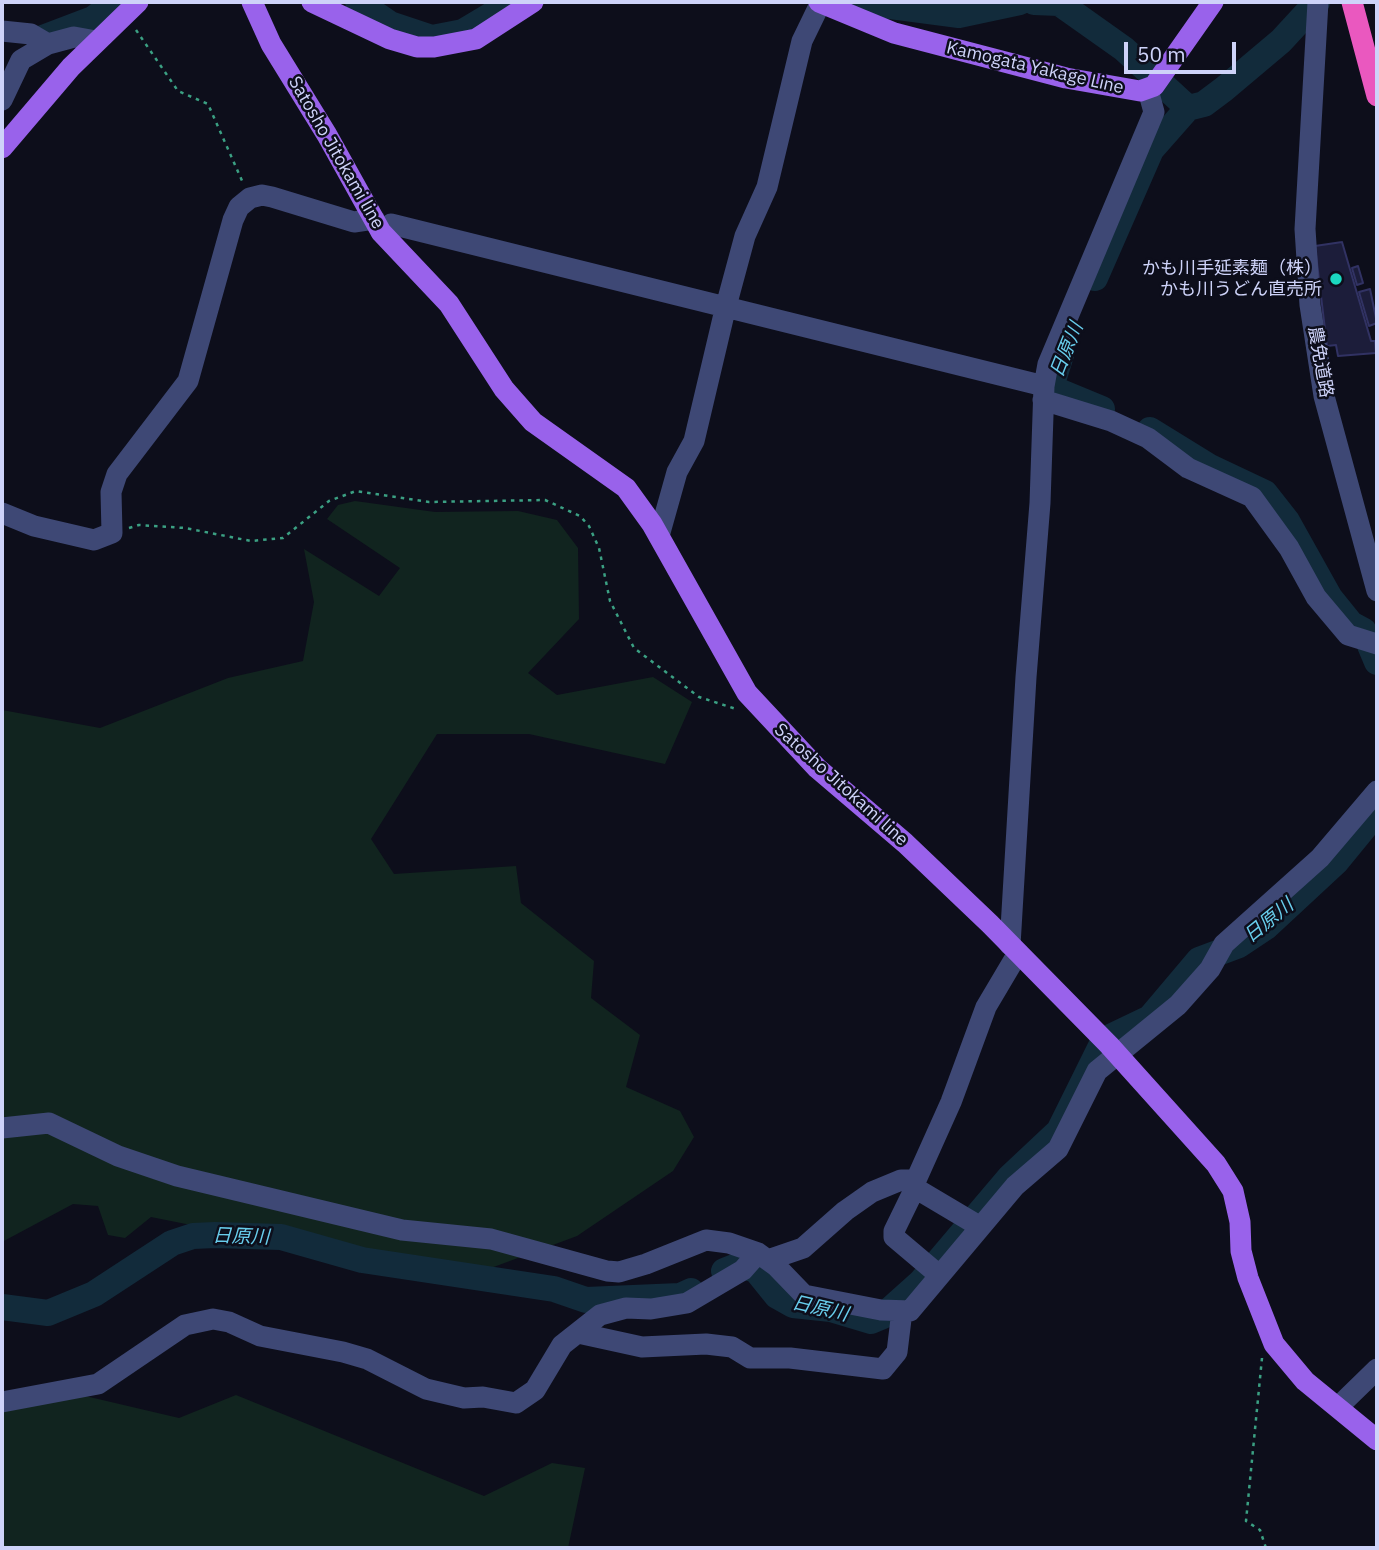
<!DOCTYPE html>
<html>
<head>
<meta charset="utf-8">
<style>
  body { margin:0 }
  #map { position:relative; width:1379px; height:1550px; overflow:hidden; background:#0d0e1b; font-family:"IBM Plex Sans",sans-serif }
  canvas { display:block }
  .frame { position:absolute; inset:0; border:4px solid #ced3f9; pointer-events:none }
  .scale { position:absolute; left:1124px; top:42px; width:112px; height:32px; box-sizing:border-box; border:4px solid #ced3f9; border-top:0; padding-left:9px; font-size:21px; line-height:24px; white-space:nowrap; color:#ced3f9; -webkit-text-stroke:5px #0d0e1b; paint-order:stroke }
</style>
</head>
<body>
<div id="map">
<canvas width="1379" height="1550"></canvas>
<div class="frame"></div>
<div class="scale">50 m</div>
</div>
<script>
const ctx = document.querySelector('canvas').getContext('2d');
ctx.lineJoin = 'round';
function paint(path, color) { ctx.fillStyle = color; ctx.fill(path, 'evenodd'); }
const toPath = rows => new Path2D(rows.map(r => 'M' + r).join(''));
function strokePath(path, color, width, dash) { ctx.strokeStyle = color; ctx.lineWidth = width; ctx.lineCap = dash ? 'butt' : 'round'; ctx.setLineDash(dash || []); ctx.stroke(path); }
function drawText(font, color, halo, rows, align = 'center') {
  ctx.font = font + ' "IBM Plex Sans","Noto Sans JP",sans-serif'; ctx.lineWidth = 5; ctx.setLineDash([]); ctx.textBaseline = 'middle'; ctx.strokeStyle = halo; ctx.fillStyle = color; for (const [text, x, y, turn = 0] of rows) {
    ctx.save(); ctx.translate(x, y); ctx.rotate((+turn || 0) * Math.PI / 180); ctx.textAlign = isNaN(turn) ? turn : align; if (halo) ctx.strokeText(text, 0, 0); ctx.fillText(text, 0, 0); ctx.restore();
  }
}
paint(toPath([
  [355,501,435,512,518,511,557,520,578,548,579,619,528,673,557,695,653,677,692,702,665,764,529,734,437,734,371,839,394,874,516,866,521,903,594,961,591,998,640,1035,626,1087,680,1111,694,1137,673,1171,577,1236,491,1268,365,1249,268,1224,191,1225,151,1217,125,1238,108,1235,98,1206,73,1204,2,1242,2,710,100,728,228,678,303,661,314,602,304,549,379,596,400,568,327,519,338,505],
  [81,1395,179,1418,236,1395,484,1496,552,1463,585,1468,568,1548,2,1548,2,1407]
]), '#11241f');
strokePath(toPath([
  [358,2,390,24,432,38,463,32,513,2],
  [860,2,959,15,1020,2],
  [1034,2,1059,3,1124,49,1188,108],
  [43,38,93,19,115,2],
  [1188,108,1204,104,1224,89,1281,41,1317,2],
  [1095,278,1151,150,1188,108],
  [1061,355,1052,384,1056,390,1102,409],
  [1150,430,1210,467,1265,493,1287,521,1330,598,1351,624,1364,631,1377,662],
  [724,1271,739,1265,756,1270,777,1296,793,1305,831,1309,871,1321,883,1316,921,1282,1010,1177,1059,1131,1104,1040,1150,1018,1199,960,1239,945,1266,927,1336,862,1377,812],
  [2,1307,48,1313,94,1294,172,1243,193,1236,215,1235,281,1237,362,1260,554,1289,586,1300,680,1296,691,1291]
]), '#122b3b', 26);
const building = toPath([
  [1342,242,1371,341,1375,341,1376,353,1338,356,1336,345,1327,346,1315,246,1342,242],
  [1358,266,1363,283,1357,285,1352,268,1358,266],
  [1370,289,1377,323,1369,326,1359,292,1370,289]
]);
paint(building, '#1c1d3a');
strokePath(building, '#313263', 2);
strokePath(toPath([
  [136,30,178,91,208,104,243,183],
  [129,528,139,525,185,528,251,541,283,538,329,501,356,491,429,502,545,500,580,516,589,526,599,548,610,601,634,648,699,697,736,709],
  [1262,1358,1246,1521,1260,1530,1266,1548]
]), '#3ba083', 2.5, [3.5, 5]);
strokePath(toPath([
  [1318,2,1305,229,1310,305,1324,396,1377,591],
  [2,31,31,34,48,44,74,37,96,41],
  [2,100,21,60,48,44],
  [381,232,391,224,1044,386],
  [1043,400,1111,421,1148,438,1188,468,1252,497,1289,548,1316,597,1348,635,1377,644],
  [2,513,34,526,94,540,112,533,111,492,117,474,188,381,233,220,239,207,250,198,262,195,272,197,354,222,374,219],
  [659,536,677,472,694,441,725,310,745,236,767,187,802,41,821,2],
  [1010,945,1026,677,1040,503,1044,386,1048,364,1154,112,1148,90],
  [2,1128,49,1123,118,1156,177,1176,402,1230,491,1239,607,1271,619,1272,646,1264,706,1240,729,1243,758,1253,776,1266,804,1295,881,1310,910,1311,1015,1186,1058,1149,1097,1071,1178,1005,1210,969,1224,944,1320,858,1377,791],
  [916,1180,915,1188,979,1226],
  [915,1188,894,1231,894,1237,939,1275],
  [768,1260,803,1248,845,1211,872,1192,901,1180,916,1180,951,1102,986,1007,1018,953],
  [578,1333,642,1347,706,1344,732,1347,750,1358,790,1358,883,1369,897,1352,902,1311],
  [2,1402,98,1384,185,1325,213,1319,229,1322,260,1336,343,1352,367,1359,426,1389,464,1398,483,1397,516,1403,535,1390,562,1345,600,1315,626,1308,651,1309,687,1303,743,1270,758,1253],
  [1338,1407,1377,1369]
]), '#3e4875', 21);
strokePath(toPath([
  [252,2,271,44,327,135,381,232,449,304,504,389,533,422,626,488,652,524,747,693,817,768,905,843,990,924,1109,1045,1216,1164,1233,1191,1240,1222,1241,1251,1248,1278,1274,1344,1305,1381,1377,1440],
  [312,2,390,39,417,47,434,47,476,39,533,2],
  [819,2,894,33,1066,78,1140,91,1154,86,1213,2],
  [2,148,71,67,138,2]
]), '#9962eb', 21);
strokePath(toPath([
  [1352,2,1377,96]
]), '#ea58bf', 21);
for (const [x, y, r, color] of [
  [1336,279,7,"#1bd8c0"]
]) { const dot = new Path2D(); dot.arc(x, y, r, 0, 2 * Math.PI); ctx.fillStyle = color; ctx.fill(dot); strokePath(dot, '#0d0e1b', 2.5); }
drawText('18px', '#ced3f9', '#0d0e1b', [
  ["Kamogata Yakage Line",1035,68,13],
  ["Satosho Jitokami line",336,153,60],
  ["農免道路",1320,362,80],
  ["Satosho Jitokami line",841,785,42]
]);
drawText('18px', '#ced3f9', '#0d0e1b', [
  ["かも川手延素麺（株）",1322,269],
  ["かも川うどん直売所",1322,290]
], 'right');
drawText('italic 19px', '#68cdec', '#0d0e1b', [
  ["日原川",1067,350,-68],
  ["日原川",1269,921,-39],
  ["日原川",241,1237,2],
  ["日原川",820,1309,13]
]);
</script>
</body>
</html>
